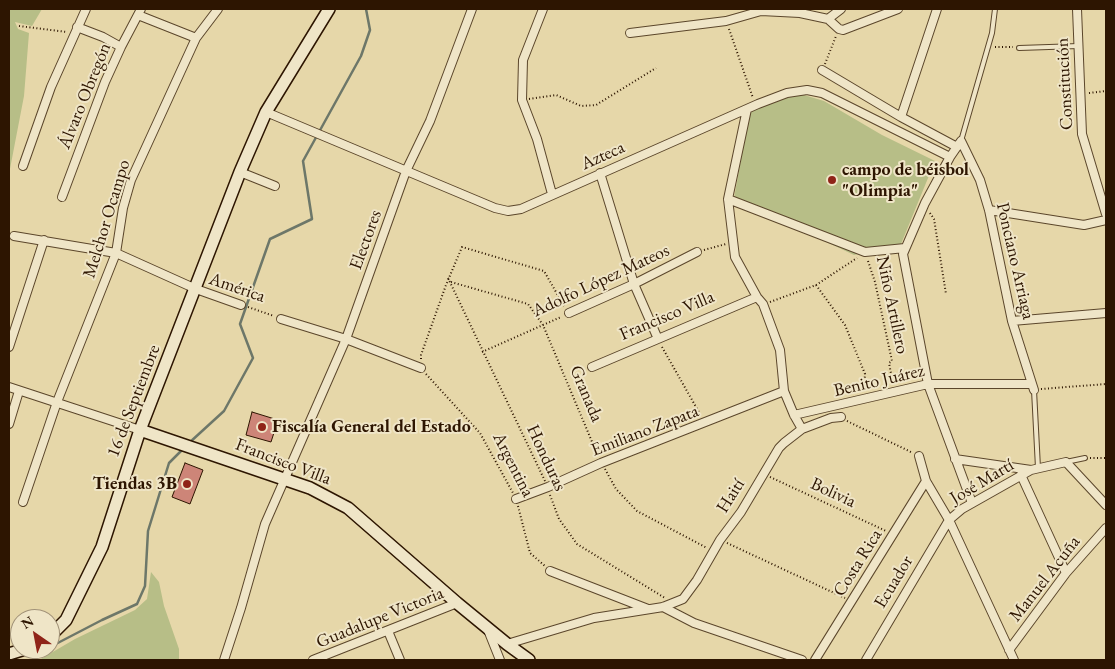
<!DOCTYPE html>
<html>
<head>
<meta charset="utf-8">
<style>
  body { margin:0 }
  #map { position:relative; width:1115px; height:669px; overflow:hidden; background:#e6d7a9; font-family:"EB Garamond",serif }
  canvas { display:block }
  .frame { position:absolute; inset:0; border:10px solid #2d1501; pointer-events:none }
  .north { position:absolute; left:10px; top:609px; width:50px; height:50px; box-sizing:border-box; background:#efe5c7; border:1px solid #a19278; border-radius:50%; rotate:327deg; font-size:14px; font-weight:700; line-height:20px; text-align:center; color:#2d1501 }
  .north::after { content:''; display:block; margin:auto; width:18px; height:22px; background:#8f2418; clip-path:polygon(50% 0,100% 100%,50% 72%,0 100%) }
</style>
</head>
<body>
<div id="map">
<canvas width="1115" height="669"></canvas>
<div class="frame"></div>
<div class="north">N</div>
</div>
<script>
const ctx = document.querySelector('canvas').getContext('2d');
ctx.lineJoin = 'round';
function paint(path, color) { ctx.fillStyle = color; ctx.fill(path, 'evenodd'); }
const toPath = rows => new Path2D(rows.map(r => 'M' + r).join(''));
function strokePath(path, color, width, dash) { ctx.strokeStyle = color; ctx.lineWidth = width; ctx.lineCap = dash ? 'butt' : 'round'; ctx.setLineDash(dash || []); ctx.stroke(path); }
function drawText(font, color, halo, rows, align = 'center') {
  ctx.font = font + ' "EB Garamond",serif'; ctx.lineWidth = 4; ctx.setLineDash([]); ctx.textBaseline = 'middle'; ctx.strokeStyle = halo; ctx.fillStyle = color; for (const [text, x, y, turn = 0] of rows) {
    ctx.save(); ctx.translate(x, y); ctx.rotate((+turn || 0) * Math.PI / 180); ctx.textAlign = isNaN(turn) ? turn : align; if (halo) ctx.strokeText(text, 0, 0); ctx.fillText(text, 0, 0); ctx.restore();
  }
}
paint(toPath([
  [9,9,42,9,32,26,15,22,18,29,29,33,24,96,9,174],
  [804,95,824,101,882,135,935,161,901,244,854,255,734,198,750,109,779,98],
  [151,572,159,582,164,606,179,649,179,660,39,660,75,639,135,610,147,599]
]), '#b7be87');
strokePath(toPath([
  [189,443,224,411,253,358,240,324,270,239,312,219,303,161,361,56,370,30,366,9],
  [50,647,102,620,137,604,145,586,148,531,169,463,183,449],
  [34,660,48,649]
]), '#6d7769', 2.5);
const building = toPath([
  [252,412,278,420,271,442,246,435,252,412],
  [185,463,203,470,190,504,172,497,185,463]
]);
paint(building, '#cd8578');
strokePath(building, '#2d1501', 1);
const lane = toPath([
  [1019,48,1079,46],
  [961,141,992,33,995,9],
  [1034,390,1038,468],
  [1066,462,1085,458]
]);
const street = toPath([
  [543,9,523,60,522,100,537,139,552,194],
  [1077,9,1082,134,1106,214],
  [138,15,196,38],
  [828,19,841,9],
  [77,27,103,37,121,47],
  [630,33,726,21,761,11,800,13,828,19,839,29,843,30,898,9],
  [822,70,901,117,957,147],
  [747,109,728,199,735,257,757,297,763,304,780,350,784,391,794,415,802,429],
  [266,112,495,208,508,211,521,209,758,104,787,93,807,90,822,93,950,157],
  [901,117,937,9],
  [23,166,51,87,86,9],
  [240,172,275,186],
  [600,173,634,284,658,339],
  [62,197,105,82,121,47,141,9],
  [728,199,865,252,905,248],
  [989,210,1084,225,1106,220],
  [14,236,116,253,196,289,241,305],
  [569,313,634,284,697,252],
  [281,319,346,339,421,368],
  [1012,321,1106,313],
  [9,347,44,240],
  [592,367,757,297],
  [9,387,140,430],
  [794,415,928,384,1032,384],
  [9,424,19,391],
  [919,456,926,481,949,520,1014,660],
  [955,459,1031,470,1066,462,1106,505],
  [1021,475,1066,573],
  [516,499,548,487,601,463,784,391],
  [23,502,57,402,116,253,123,208,131,180,196,38,218,9],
  [972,503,928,384,903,254,925,203,950,157,961,141,980,180,989,210,1012,321,1034,390],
  [550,571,648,609],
  [663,607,694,623,802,660],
  [488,630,500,660],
  [388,631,400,660],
  [507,644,594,618,663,607,683,599,697,580,720,540,741,512,779,448,784,443,802,429,831,418,841,417],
  [1009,650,1066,573,1106,528],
  [224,660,241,608,265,524,346,339,406,171,430,121,472,9],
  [313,660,457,603],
  [815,660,926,481],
  [866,660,949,520,962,509,1031,470]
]);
const secondary = toPath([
  [140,430,310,488,348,508,457,603,507,644,529,660],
  [50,636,66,620,102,547,140,430,240,172,266,112,329,9],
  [9,654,25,649]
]);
strokePath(lane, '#5b462b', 6);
strokePath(street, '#5b462b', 10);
strokePath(secondary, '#2d1501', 14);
strokePath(toPath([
  [19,26,67,32],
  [729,29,753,98],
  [995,47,1013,47],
  [825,64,836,36],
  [1089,93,1106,91],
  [529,99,556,95,581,106,596,105,656,68],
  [930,213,934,219,946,294],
  [704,250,726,244],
  [868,261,875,282,892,361,889,363,893,384],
  [448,278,545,481],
  [451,282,528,304,543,325,598,456],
  [816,285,845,325,865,374,864,390],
  [770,302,816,285,857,258],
  [248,307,274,316],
  [662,347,700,414],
  [482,352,561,317],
  [421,359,421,355,446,285,462,247,544,271,564,306],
  [426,374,480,433,513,493],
  [1041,389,1106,384],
  [847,421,913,453],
  [1090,458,1106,458],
  [605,469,616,489,637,511,707,548],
  [770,477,886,531],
  [550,495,559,519,577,544,665,598],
  [518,506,530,553,545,566],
  [727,543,845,598]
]), '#2d1501', 2, [1, 2.5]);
strokePath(lane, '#efe5c7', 4);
strokePath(street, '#efe5c7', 8);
strokePath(secondary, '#efe5c7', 11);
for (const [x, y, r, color] of [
  [832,180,5,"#8f2418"],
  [262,427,5,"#8f2418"],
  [187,484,5,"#8f2418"]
]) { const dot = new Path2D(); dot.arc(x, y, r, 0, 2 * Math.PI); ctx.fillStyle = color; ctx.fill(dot); strokePath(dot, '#efe5c7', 2); }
drawText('18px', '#2d1501', '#efe5c7', [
  ["Constitución",1065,84,-93],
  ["Álvaro Obregón",85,96,-68],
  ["Azteca",603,156,-24],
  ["Melchor Ocampo",107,219,-73],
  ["Electores",366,240,-70],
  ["Ponciano Arriaga",1015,261,77],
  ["Adolfo López Mateos",601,281,-25],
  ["América",237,288,19],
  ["Niño Artillero",892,305,78],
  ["Francisco Villa",667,316,-23],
  ["Benito Juárez",879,381,-13],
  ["Granada",586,394,67],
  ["16 de Septiembre",134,401,-69],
  ["Emiliano Zapata",645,431,-21],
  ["Honduras",546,458,65],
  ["Francisco Villa",283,462,21],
  ["Argentina",513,465,63],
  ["José Martí",982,482,-31],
  ["Bolivia",833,493,25],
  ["Haití",731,496,-58],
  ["Costa Rica",858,563,-58],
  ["Manuel Acuña",1045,579,-52],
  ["Ecuador",894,582,-59],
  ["Guadalupe Victoria",380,618,-22]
]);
drawText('bold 18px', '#2d1501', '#efe5c7', [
  ["campo de béisbol",842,170],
  ["\"Olimpia\"",842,191],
  ["Fiscalía General del Estado",272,427],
  ["Tiendas 3B",177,484,"right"]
], 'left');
</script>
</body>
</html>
